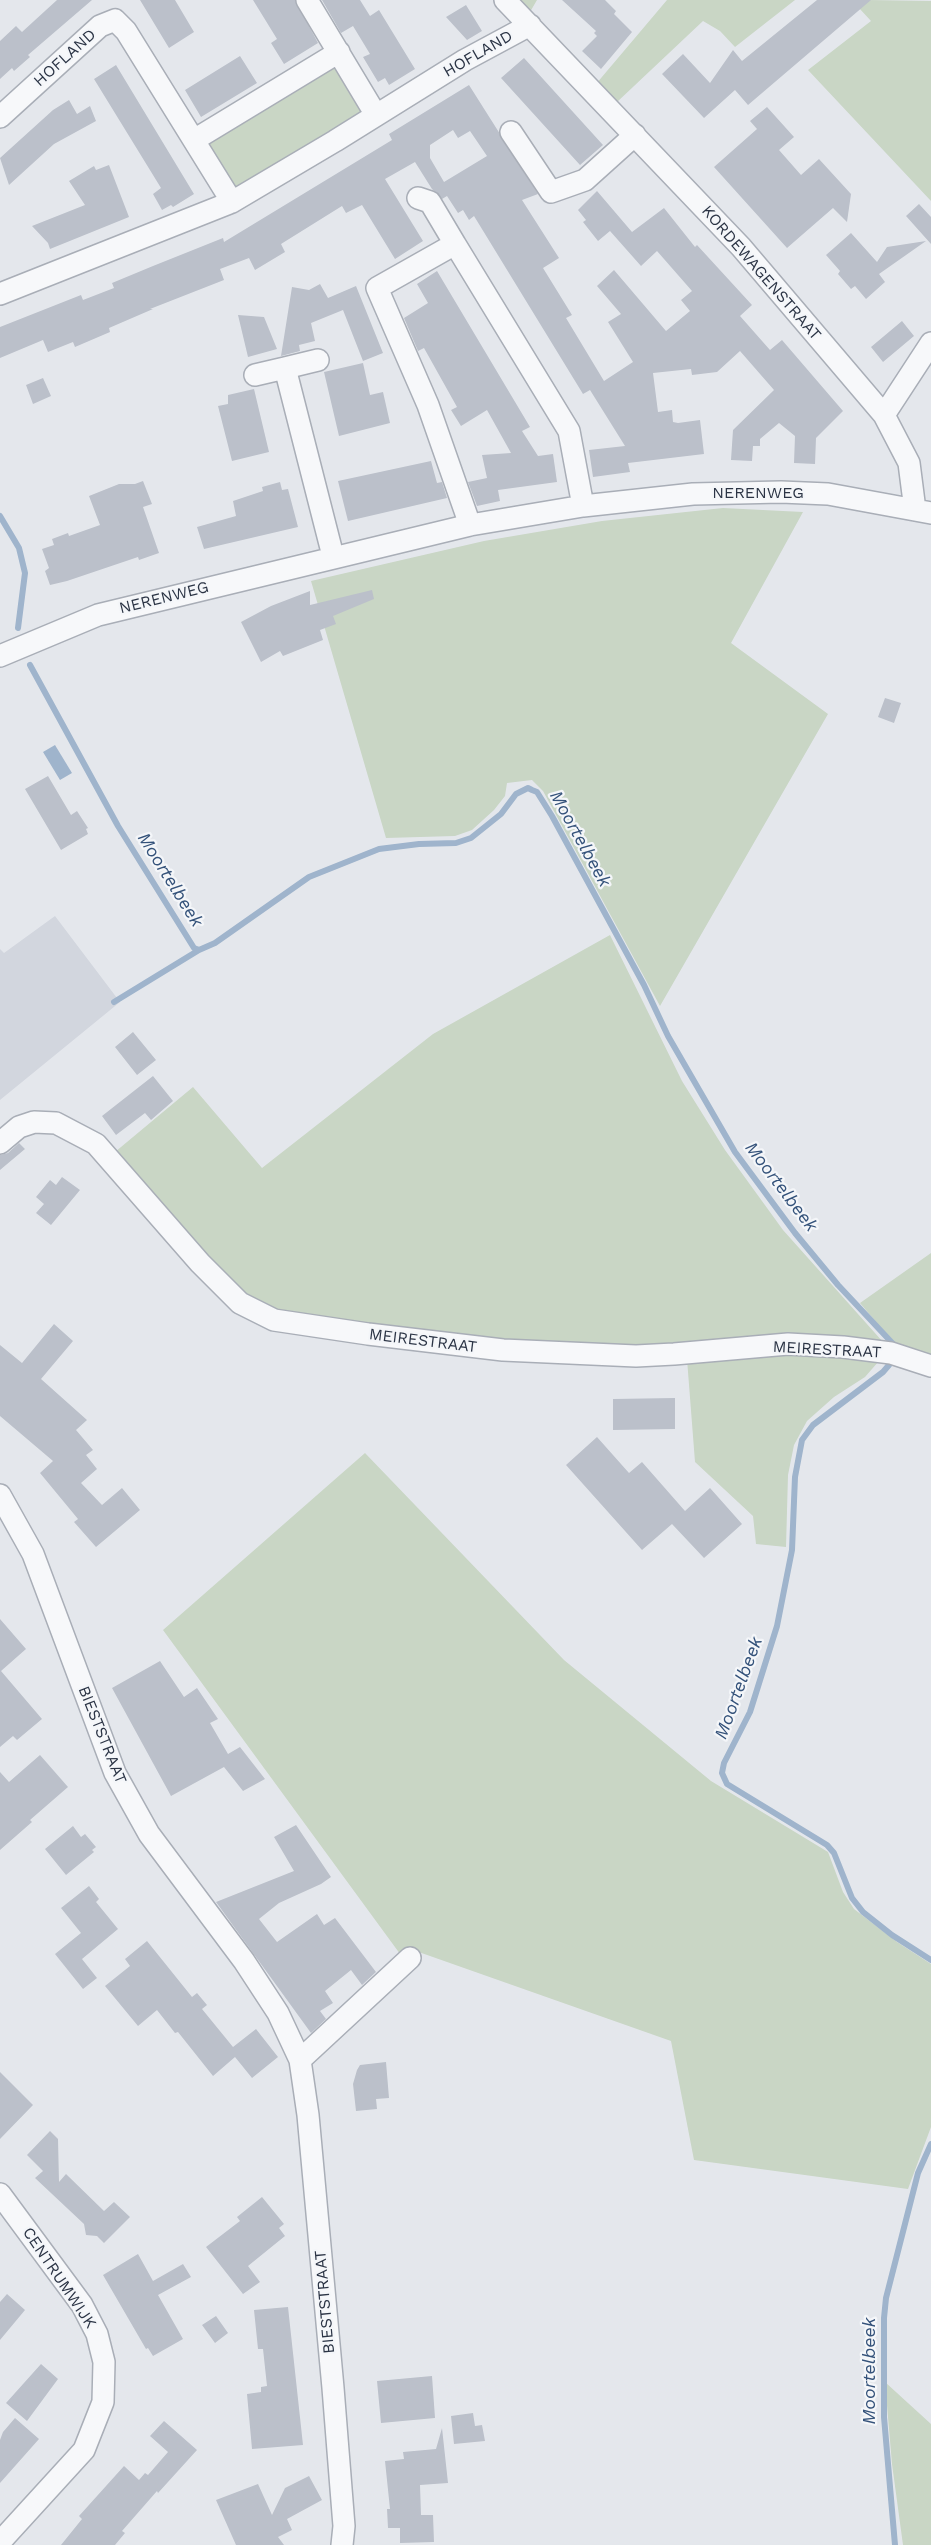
<!DOCTYPE html>
<html>
<head>
<meta charset="utf-8">
<style>
  body { margin:0 }
  canvas { display:block; background:#e4e7ec }
</style>
</head>
<body>
<canvas width="931" height="2545"></canvas>
<script>
const ctx = document.querySelector('canvas').getContext('2d');
ctx.lineJoin = 'round';
function paint(path, color) { ctx.fillStyle = color; ctx.fill(path, 'evenodd'); }
const toPath = rows => new Path2D(rows.map(r => 'M' + r).join(''));
function strokePath(path, color, width, dash) { ctx.strokeStyle = color; ctx.lineWidth = width; ctx.lineCap = dash ? 'butt' : 'round'; ctx.setLineDash(dash || []); ctx.stroke(path); }
function drawText(font, color, halo, rows, align = 'center') {
  ctx.font = font + ' "Work Sans",sans-serif'; ctx.lineWidth = 4.5; ctx.setLineDash([]); ctx.textBaseline = 'middle'; ctx.strokeStyle = halo; ctx.fillStyle = color; for (const [text, x, y, turn = 0] of rows) {
    ctx.save(); ctx.translate(x, y); ctx.rotate((+turn || 0) * Math.PI / 180); ctx.textAlign = isNaN(turn) ? turn : align; if (halo) ctx.strokeText(text, 0, 0); ctx.fillText(text, 0, 0); ctx.restore();
  }
}
paint(toPath([
  [55,916,120,1002,0,1100,0,949,4,953]
]), '#d2d6de');
paint(toPath([
  [518,0,537,0,530,12],
  [667,0,795,0,735,47,720,31,703,21,616,103,596,84],
  [868,0,931,1,931,201,808,70,871,21,859,8],
  [338,67,363,112,238,190,230,187,208,147,215,136,330,69],
  [723,508,803,512,731,643,828,714,660,1006,543,791,532,780,507,783,505,796,494,810,472,830,455,836,386,838,311,581,484,541,602,521],
  [610,935,682,1081,725,1150,783,1230,883,1342,822,1335,665,1348,513,1343,287,1313,261,1306,222,1276,115,1152,193,1087,262,1168,433,1034],
  [931,1253,931,1356,893,1342,860,1303],
  [764,1354,809,1355,879,1361,865,1377,834,1397,807,1421,794,1445,788,1475,786,1547,756,1544,753,1516,695,1462,687,1359],
  [365,1453,564,1660,711,1781,828,1852,843,1892,854,1909,897,1942,931,1964,931,2127,908,2189,694,2160,671,2041,413,1950,403,1958,163,1630],
  [885,2382,931,2424,931,2545,903,2545,892,2464]
]), '#c9d6c5');
paint(toPath([
  [55,745,72,773,60,780,43,752]
]), '#9fb4cc');
strokePath(toPath([
  [0,516,19,548,25,573,18,628],
  [30,665,118,826,194,948,199,950],
  [114,1002,199,950,215,943,309,877,379,849,419,844,456,843,471,838,501,814,516,794,528,788,532,790,537,792,552,816,644,985,668,1036,735,1152,795,1233,838,1285,895,1346],
  [889,1365,883,1372,813,1425,802,1440,795,1477,792,1550,777,1626,750,1712,724,1763,722,1773,727,1784,827,1845,834,1853,852,1898,863,1912,892,1935,931,1960],
  [895,2545,884,2417,884,2318,886,2298,918,2173,931,2144]
]), '#9fb4cc', 6);
paint(toPath([
  [57,0,92,0,28,55,30,57,14,71,12,68,0,79,0,41,16,26,22,32],
  [140,0,175,0,194,32,169,48],
  [253,0,295,0,318,43,284,64,271,43,277,39],
  [322,0,360,0,370,16,379,10,415,69,389,85,385,78,378,82,363,57,370,54,353,26,341,33],
  [562,0,605,0,616,11,614,14,632,32,601,69,582,51,597,36,594,33,596,31],
  [817,0,871,0,748,105,735,90,704,118,662,74,683,54,710,83,733,50,742,61],
  [466,5,482,31,467,40,446,17],
  [240,56,257,83,201,117,185,90],
  [524,58,603,145,580,165,501,78],
  [116,65,194,194,173,207,171,205,162,210,153,194,161,188,94,79],
  [469,85,538,194,522,200,559,258,543,268,572,315,566,318,604,381,633,362,608,322,621,314,597,286,614,270,666,331,690,311,681,300,692,291,657,251,641,266,610,231,598,241,583,222,586,220,578,210,597,191,632,232,664,208,695,247,697,245,752,305,740,316,770,350,782,340,843,411,816,438,815,464,794,463,795,436,779,423,760,439,760,446,753,446,752,461,731,460,733,430,774,390,740,351,717,372,692,375,691,369,653,373,658,412,672,410,673,422,678,423,700,420,704,454,628,463,630,472,593,477,589,450,625,446,590,390,583,394,474,216,469,220,463,210,458,213,447,196,442,199,432,189,415,162,385,179,423,241,395,259,362,205,346,213,342,206,281,244,285,252,255,270,249,258,220,269,224,280,150,309,153,309,109,328,110,332,75,347,73,342,48,352,43,340,0,358,0,327,81,295,83,300,114,288,112,283,153,266,223,238,224,242,392,140,389,134],
  [453,130,458,138,470,131,487,156,444,182,430,158,430,145],
  [69,100,77,114,90,106,96,121,54,144,9,185,0,158,53,110],
  [767,107,794,137,779,150,801,175,819,159,851,194,847,222,833,208,787,248,714,167,757,129,750,121],
  [109,165,129,217,50,249,48,243,32,226,85,205,69,181,94,166,96,170],
  [919,204,931,217,931,244,906,216],
  [851,233,877,262,887,247,926,241,879,274,885,282,866,299,855,286,851,289,838,274,840,271,826,255],
  [437,271,530,427,522,431,538,456,553,454,557,482,498,490,500,501,477,506,468,482,487,478,482,455,511,453,487,410,461,426,451,410,457,407,424,348,418,351,404,318,428,303,417,284],
  [320,284,328,298,356,286,383,353,363,361,343,310,311,323,315,341,299,345,300,351,281,356,292,287,309,290],
  [238,315,264,317,277,349,248,357],
  [902,321,914,336,883,362,871,347],
  [363,363,370,395,383,392,390,423,339,436,324,372],
  [43,378,51,396,33,404,26,385],
  [254,389,269,452,232,461,218,406,228,404,228,395],
  [431,461,437,483,442,482,447,498,348,521,338,481],
  [143,481,152,504,143,507,159,553,139,560,138,557,67,581,50,585,45,571,49,568,42,549,54,545,52,539,68,533,69,536,100,525,89,496,119,484,135,484],
  [280,482,282,490,288,489,298,527,204,549,197,527,236,516,233,501,263,491,262,487],
  [372,590,374,599,333,616,336,624,320,630,323,640,283,656,280,651,261,662,241,622,271,606,310,591,310,605],
  [885,698,901,703,894,723,878,717],
  [48,776,71,815,77,811,88,828,86,829,88,834,61,850,25,789],
  [133,1032,156,1060,137,1075,115,1047],
  [153,1076,173,1101,151,1120,145,1113,116,1135,102,1116],
  [19,1143,25,1149,0,1170,0,1155,8,1153],
  [62,1177,80,1190,51,1225,36,1213,44,1204,36,1197,50,1180,56,1185],
  [54,1324,73,1341,41,1379,87,1420,76,1430,93,1450,86,1455,97,1469,81,1483,102,1505,122,1488,140,1510,96,1547,74,1522,78,1519,40,1473,53,1461,0,1416,0,1345,22,1363],
  [675,1398,675,1429,613,1430,613,1399],
  [597,1437,629,1473,642,1462,685,1511,710,1488,742,1524,704,1558,672,1524,642,1550,566,1465],
  [0,1619,26,1649,1,1671,42,1719,17,1740,13,1736,0,1747],
  [160,1661,184,1697,197,1688,218,1719,210,1723,228,1754,240,1747,265,1779,243,1791,224,1767,171,1796,112,1688],
  [40,1755,68,1787,30,1820,32,1822,0,1850,0,1772,9,1782],
  [296,1825,331,1877,321,1884,279,1903,259,1919,277,1942,317,1914,324,1925,335,1918,376,1972,362,1985,351,1970,325,1991,333,2003,320,2011,326,2019,311,2033,216,1902,294,1871,274,1837],
  [73,1826,81,1837,85,1834,96,1847,92,1850,94,1852,66,1875,45,1849],
  [89,1886,99,1899,96,1902,118,1929,82,1959,97,1978,83,1989,55,1954,81,1933,61,1908],
  [147,1941,192,1997,197,1993,207,2005,202,2009,233,2047,256,2029,278,2057,252,2078,235,2057,213,2076,178,2032,175,2033,157,2010,138,2026,105,1986,130,1966,125,1959],
  [386,2062,389,2098,376,2099,377,2109,356,2111,353,2084,357,2070,360,2065],
  [0,2072,33,2105,0,2139],
  [50,2131,58,2139,59,2182,66,2174,104,2211,114,2202,130,2217,104,2243,97,2236,86,2235,84,2224,35,2178,43,2171,27,2155],
  [262,2197,284,2224,279,2228,285,2236,248,2266,260,2282,243,2294,206,2247,240,2221,237,2217],
  [138,2254,153,2281,183,2264,191,2277,158,2295,183,2339,153,2356,148,2348,146,2349,103,2275],
  [7,2294,25,2310,0,2340,0,2302],
  [288,2307,303,2445,252,2449,247,2394,261,2392,261,2387,267,2386,263,2349,258,2349,254,2310],
  [216,2316,228,2333,215,2343,202,2325],
  [41,2364,58,2379,27,2421,6,2403],
  [432,2376,435,2418,381,2423,377,2381],
  [473,2413,475,2426,482,2425,485,2441,454,2444,451,2416],
  [15,2418,39,2439,0,2483,0,2440,3,2432],
  [164,2421,197,2450,158,2493,157,2491,122,2531,125,2533,115,2545,61,2545,82,2519,79,2516,124,2466,139,2480,145,2473,148,2475,168,2452,150,2436],
  [442,2428,448,2483,420,2485,421,2515,433,2515,434,2542,400,2543,400,2528,388,2528,387,2509,390,2509,385,2461,404,2459,403,2452,436,2449],
  [309,2476,322,2500,287,2519,292,2530,278,2537,284,2545,236,2545,216,2500,258,2484,272,2515,285,2488]
]), '#bbc0ca');
const minor = toPath([
  [307,0,376,115],
  [505,0,741,247,884,415,909,463,915,510],
  [0,117,100,26,115,20,126,31,232,202],
  [511,132,551,192,585,180,635,135],
  [194,140,339,52],
  [418,198,430,202,455,244],
  [0,294,232,202,335,141,465,60,530,25],
  [285,368,318,360],
  [255,375,285,368,333,556],
  [884,415,931,343],
  [470,525,428,405,377,288,455,244,569,431,583,506],
  [0,656,98,615,470,525,583,506,693,494,781,492,828,494,931,513],
  [0,1143,19,1127,34,1122,56,1123,96,1144,200,1263,240,1303,274,1320,368,1334,503,1350,636,1356,674,1354,788,1344,843,1347,891,1353,931,1366],
  [0,1495,33,1554,115,1773,149,1834,244,1961,278,2013,300,2060,308,2115,333,2388,344,2526,342,2545],
  [300,2060,410,1958],
  [0,2194,82,2305,97,2334,104,2362,103,2402,84,2450,0,2542]
]);
strokePath(minor, '#a9aeb7', 24);
strokePath(minor, '#f7f8fa', 21);
drawText('16px', '#2b3445', '#f4f6f9', [
  ["HOFLAND",478,54,-30],
  ["HOFLAND",65,58,-42],
  ["KORDEWAGENSTRAAT",761,273,49],
  ["NERENWEG",758,493],
  ["NERENWEG",164,598,-14],
  ["MEIRESTRAAT",423,1341,7],
  ["MEIRESTRAAT",827,1350,3],
  ["BIESTSTRAAT",102,1735,68],
  ["CENTRUMWIJK",59,2278,56],
  ["BIESTSTRAAT",325,2302,-95]
]);
drawText('italic 18px', '#34527a', '#f4f6f9', [
  ["Moortelbeek",580,839,61],
  ["Moortelbeek",170,880,58],
  ["Moortelbeek",781,1187,53],
  ["Moortelbeek",739,1688,-70],
  ["Moortelbeek",870,2371,-90]
]);
</script>
</body>
</html>
